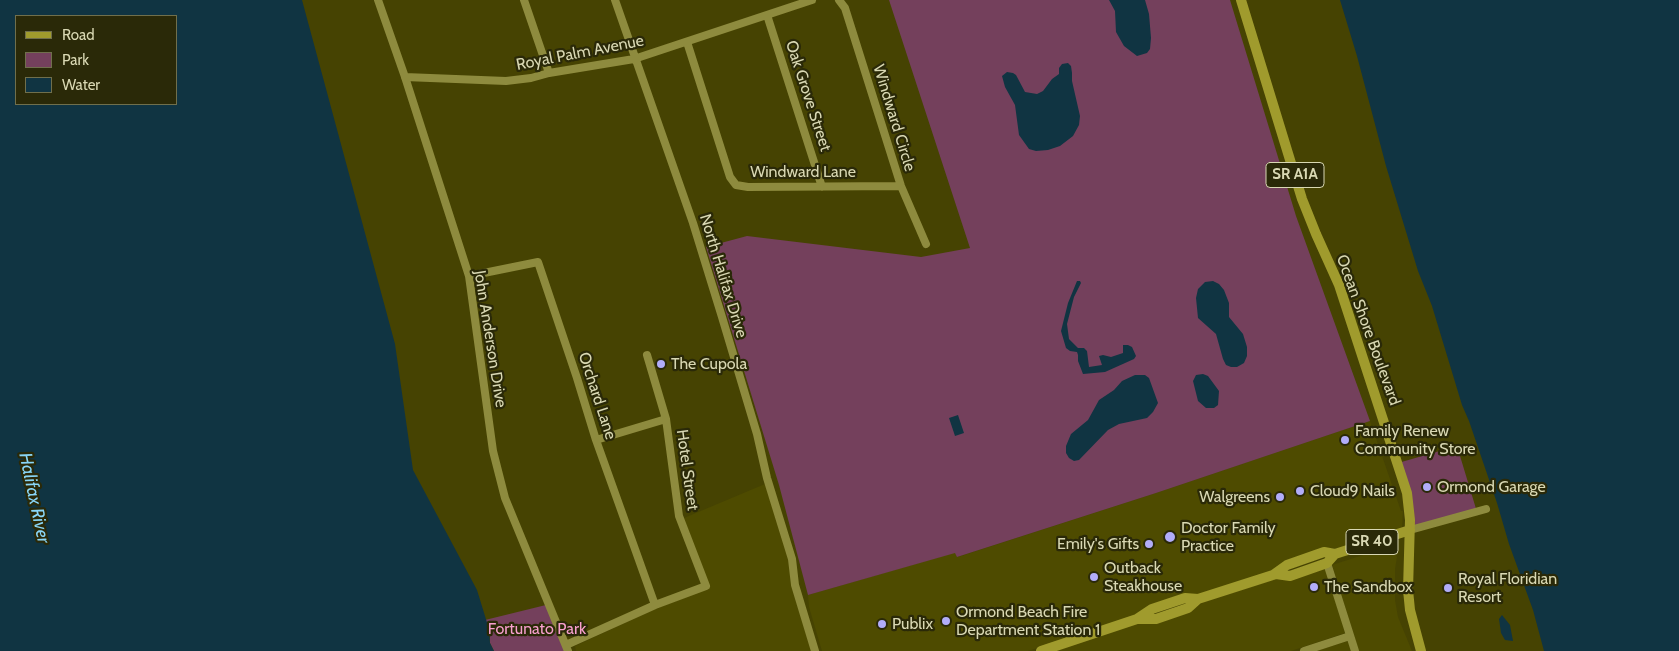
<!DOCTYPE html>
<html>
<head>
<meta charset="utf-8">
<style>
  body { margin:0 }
  #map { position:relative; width:1679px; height:651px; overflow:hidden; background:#464302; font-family:Cabin,sans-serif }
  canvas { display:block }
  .legend { position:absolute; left:15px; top:15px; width:162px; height:90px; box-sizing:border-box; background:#2a2908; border:1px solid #706f4c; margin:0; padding:6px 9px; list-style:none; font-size:15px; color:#d9d8b3 }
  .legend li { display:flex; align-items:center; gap:10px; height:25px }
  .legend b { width:25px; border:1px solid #706f4c }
</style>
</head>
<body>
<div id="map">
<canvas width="1679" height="651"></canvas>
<ul class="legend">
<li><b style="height:6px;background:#a09b2d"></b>Road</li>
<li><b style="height:14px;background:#74405c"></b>Park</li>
<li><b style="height:14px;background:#103442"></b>Water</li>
</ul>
</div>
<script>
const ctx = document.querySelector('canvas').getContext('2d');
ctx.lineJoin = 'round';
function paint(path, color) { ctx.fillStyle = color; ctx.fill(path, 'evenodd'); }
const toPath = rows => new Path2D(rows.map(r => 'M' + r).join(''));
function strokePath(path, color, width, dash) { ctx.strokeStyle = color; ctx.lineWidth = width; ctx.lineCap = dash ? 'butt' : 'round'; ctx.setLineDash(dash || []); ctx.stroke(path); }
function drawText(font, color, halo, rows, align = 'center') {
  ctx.font = font + ' Cabin,sans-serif'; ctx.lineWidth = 4.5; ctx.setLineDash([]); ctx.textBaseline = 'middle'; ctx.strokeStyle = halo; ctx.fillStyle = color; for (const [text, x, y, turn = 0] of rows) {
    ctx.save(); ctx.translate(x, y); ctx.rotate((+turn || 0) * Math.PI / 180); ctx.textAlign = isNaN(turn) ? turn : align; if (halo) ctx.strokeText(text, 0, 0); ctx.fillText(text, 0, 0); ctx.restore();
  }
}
paint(toPath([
  [1370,421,1401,511,1403,511,1402,529,1341,548,1324,548,1272,572,1028,651,822,651,809,607,808,595,956,552,958,557,1156,493],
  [765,484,789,560,791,586,812,651,576,651,575,646,653,610,709,588,684,518],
  [1388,547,1393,549,1397,557,1395,569,1395,600,1398,617,1412,651,1359,651,1332,565],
  [1326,568,1345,633,1291,651,1053,651,1135,624,1192,610,1204,602,1275,579],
  [1348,641,1351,651,1316,651]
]), '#4e4b00');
paint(toPath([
  [889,0,1230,0,1296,216,1370,421,1156,493,957,557,955,553,808,595,779,485,706,247,747,236,921,257,970,248],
  [1457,446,1477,512,1410,530,1398,463],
  [550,604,568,651,494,651,490,643,490,632,485,620]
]), '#74405c');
paint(toPath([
  [0,0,302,0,395,344,413,470,477,590,489,629,490,643,494,651,0,651],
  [16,16,176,16,176,104,16,104],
  [1109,0,1145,0,1149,14,1151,38,1150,49,1147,53,1137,56,1124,46,1116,32,1115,11],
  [1340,0,1679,0,1679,651,1544,651,1533,610,1509,544,1497,503,1469,421,1462,405,1432,306,1418,271,1386,166,1357,56],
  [1068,63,1071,66,1072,73,1072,81,1080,116,1079,125,1073,136,1060,146,1048,150,1036,151,1029,149,1019,135,1015,105,1005,87,1002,76,1007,72,1013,73,1016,75,1025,92,1037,94,1043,91,1052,79,1059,74,1059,68,1062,64],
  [1077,281,1080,281,1081,283,1074,297,1067,324,1069,339,1078,348,1084,348,1087,351,1089,367,1102,365,1099,356,1103,355,1111,357,1123,353,1123,345,1128,345,1132,347,1136,356,1134,359,1105,372,1083,374,1078,361,1078,355,1077,352,1070,351,1066,348,1061,331,1068,303],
  [1213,281,1219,284,1224,290,1229,303,1229,317,1243,334,1247,347,1247,356,1244,363,1237,367,1231,367,1226,365,1223,359,1216,334,1198,318,1196,298,1198,289,1205,282],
  [1203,374,1208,376,1219,391,1218,405,1214,408,1206,408,1198,401,1193,381,1196,375],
  [1135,375,1145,375,1149,378,1158,403,1153,412,1147,418,1119,424,1108,430,1079,460,1074,461,1069,458,1066,453,1066,446,1071,434,1088,420,1099,400,1114,390,1122,381],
  [958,415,964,433,955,436,949,418],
  [1502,615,1510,625,1513,641,1505,640,1501,633,1499,619]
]), '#103442');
strokePath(toPath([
  [378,0,405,77,469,276,493,451,505,498,568,651],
  [524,0,549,73],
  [615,0,693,223,722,317,757,434,767,478,792,559,795,585,815,651],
  [839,0,845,8,901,186,926,244],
  [767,15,822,187],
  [687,42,730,177,736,185,748,187,901,186],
  [405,77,506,81,531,78,549,73,634,59,812,0],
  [469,276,538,262,577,378,596,440,655,605],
  [596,440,666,419],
  [1410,530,1486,509],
  [1327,563,1355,651],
  [566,645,655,605,706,586,679,516,666,419,647,355],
  [1304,651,1350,636]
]), '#8e8b3e', 8);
strokePath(toPath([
  [1241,0,1302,199,1316,234,1339,285,1407,493,1410,520,1408,590,1410,610,1421,651],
  [1273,575,1287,565,1324,552,1335,554,1410,530],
  [1137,619,1152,609,1185,598,1198,599,1276,574,1290,576,1327,563,1335,554],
  [1041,651,1137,619,1156,619,1188,608,1198,599]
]), '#a09b2d', 10);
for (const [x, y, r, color] of [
  [661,364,5,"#b2adf9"],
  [1345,440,5,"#b2adf9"],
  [1427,487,5,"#b2adf9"],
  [1300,491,5,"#b2adf9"],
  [1280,497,5,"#b2adf9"],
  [1170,537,6,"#b2adf9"],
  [1149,544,5,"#b2adf9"],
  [1094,577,5,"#b2adf9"],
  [1314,587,5,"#b2adf9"],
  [1448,588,5,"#b2adf9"],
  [946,621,5,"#b2adf9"],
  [882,624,5,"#b2adf9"]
]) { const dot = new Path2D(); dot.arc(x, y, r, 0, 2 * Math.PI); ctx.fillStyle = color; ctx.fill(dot); strokePath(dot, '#2a2908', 2); }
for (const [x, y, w] of [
  [1295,175,58],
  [1372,542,52]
]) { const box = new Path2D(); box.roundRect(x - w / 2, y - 12.5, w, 25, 4); ctx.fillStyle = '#2a2908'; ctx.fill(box); strokePath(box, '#d9d8b3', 1); }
drawText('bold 15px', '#d9d8b3', null, [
  ["SR A1A",1295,175],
  ["SR 40",1372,542]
]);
drawText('16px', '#d9d8b3', '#2a2908', [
  ["Royal Palm Avenue",580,53,-11],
  ["Oak Grove Street",808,96,72],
  ["Windward Circle",894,118,73],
  ["Windward Lane",803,172],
  ["North Halifax Drive",723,276,73],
  ["Ocean Shore Boulevard",1368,330,70],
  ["John Anderson Drive",490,339,81],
  ["Orchard Lane",597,396,72],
  ["Hotel Street",687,470,82]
]);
drawText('16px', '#d9d8b3', '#2a2908', [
  ["The Cupola",671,364],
  ["Family Renew",1355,431],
  ["Community Store",1355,449],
  ["Ormond Garage",1437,487],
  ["Cloud9 Nails",1310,491],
  ["Walgreens",1270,497,"right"],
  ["Doctor Family",1181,528],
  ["Practice",1181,546],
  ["Emily's Gifts",1139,544,"right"],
  ["Outback",1104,568],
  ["Steakhouse",1104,586],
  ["Royal Floridian",1458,579],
  ["Resort",1458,597],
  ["The Sandbox",1324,587],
  ["Ormond Beach Fire",956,612],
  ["Department Station 1",956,630],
  ["Publix",892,624]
], 'left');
drawText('16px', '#f79fce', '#2a2908', [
  ["Fortunato Park",537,629]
]);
drawText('italic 18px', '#89d6f7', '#2a2908', [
  ["Halifax River",34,498,78]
]);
</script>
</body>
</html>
